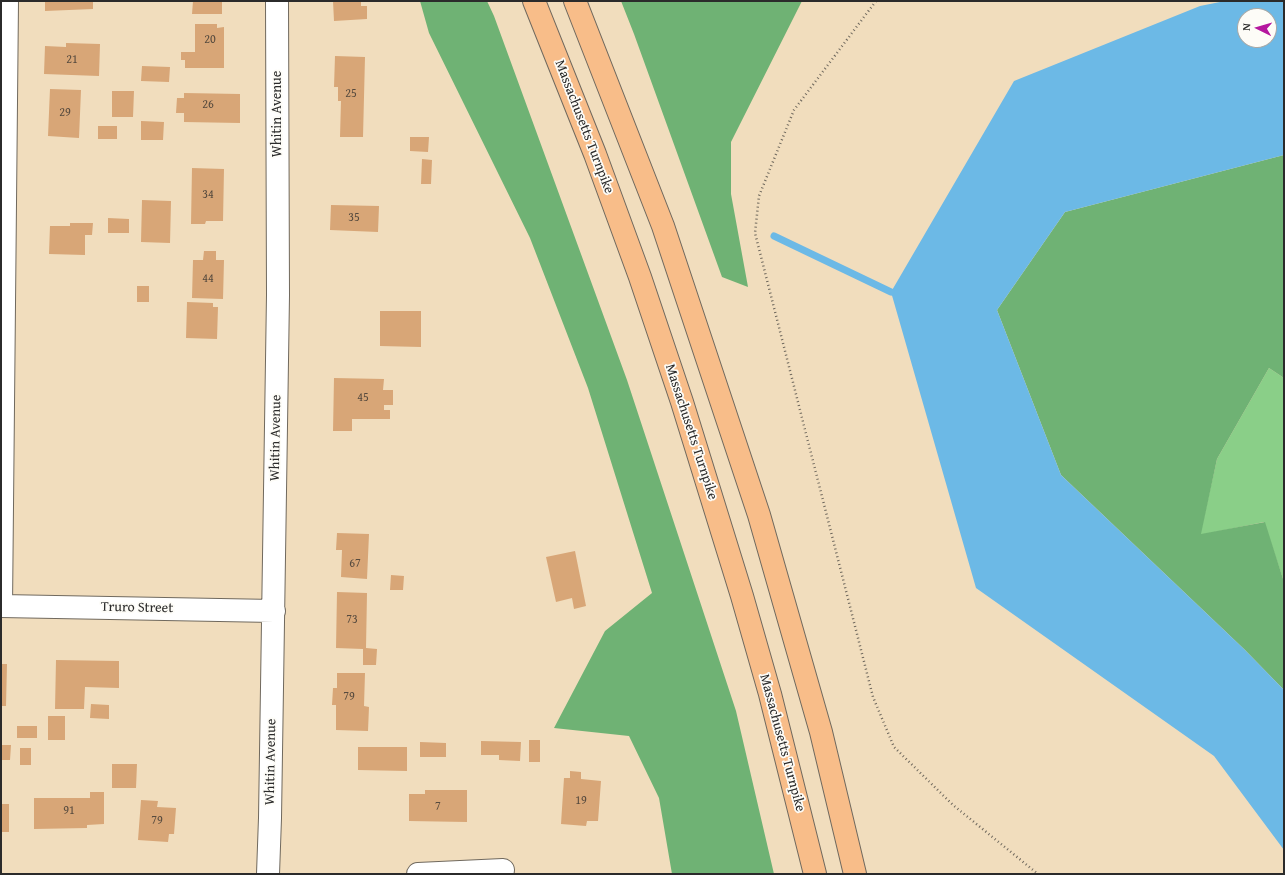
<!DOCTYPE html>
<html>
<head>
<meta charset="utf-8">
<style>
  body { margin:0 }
  #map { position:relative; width:1285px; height:875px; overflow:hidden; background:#f1ddbd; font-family:"Gentium Book Plus",serif }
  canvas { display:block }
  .frame { position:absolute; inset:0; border:2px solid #2b2b2b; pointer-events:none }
  .north { position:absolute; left:1237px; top:8px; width:40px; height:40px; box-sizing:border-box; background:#fdfcf7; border:1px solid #a9a8a5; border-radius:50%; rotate:275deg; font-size:11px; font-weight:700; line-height:16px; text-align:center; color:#2b2b2b }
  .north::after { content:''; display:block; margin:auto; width:14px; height:18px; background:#b5179e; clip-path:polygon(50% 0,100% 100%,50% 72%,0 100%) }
</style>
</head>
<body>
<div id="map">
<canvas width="1285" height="875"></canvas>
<div class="frame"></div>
<div class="north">N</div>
</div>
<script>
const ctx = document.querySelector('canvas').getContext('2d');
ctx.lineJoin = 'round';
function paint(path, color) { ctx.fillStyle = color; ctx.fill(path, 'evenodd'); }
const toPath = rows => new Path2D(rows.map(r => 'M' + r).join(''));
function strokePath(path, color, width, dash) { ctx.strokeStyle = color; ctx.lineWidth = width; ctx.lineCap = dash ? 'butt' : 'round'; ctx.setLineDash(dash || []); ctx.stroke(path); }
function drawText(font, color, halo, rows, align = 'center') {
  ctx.font = font + ' "Gentium Book Plus",serif'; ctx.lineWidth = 3.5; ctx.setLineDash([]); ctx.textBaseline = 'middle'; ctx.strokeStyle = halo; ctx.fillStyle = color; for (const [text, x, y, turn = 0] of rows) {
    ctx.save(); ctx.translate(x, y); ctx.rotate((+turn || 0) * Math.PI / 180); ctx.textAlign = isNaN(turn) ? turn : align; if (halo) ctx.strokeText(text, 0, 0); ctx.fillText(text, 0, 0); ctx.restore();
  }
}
paint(toPath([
  [1269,368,1284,378,1284,582,1264,522,1200,535,1217,459]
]), '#8acf88');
paint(toPath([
  [420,1,487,1,494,16,627,380,736,711,774,874,672,874,659,798,629,736,554,728,605,631,652,593,588,388,530,238,429,33],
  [621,1,802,1,731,142,731,194,748,287,722,277,634,34],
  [1284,155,1284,378,1269,368,1217,459,1201,534,1265,522,1284,582,1284,690,1245,650,1061,475,997,310,1065,212]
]), '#6fb274');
paint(toPath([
  [1225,1,1284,1,1284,155,1065,212,997,310,1061,475,1245,650,1284,690,1284,850,1214,756,976,588,891,292,1014,81,1200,6],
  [1245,16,1269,16,1269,40,1245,40]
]), '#6cb9e6');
strokePath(toPath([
  [774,236,891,292]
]), '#6cb9e6', 7);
paint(toPath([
  [45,1,93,1,93,9,45,11],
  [193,1,222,1,222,14,192,14],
  [333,1,361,1,361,6,367,6,367,19,334,21],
  [195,24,217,24,217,28,224,27,224,68,185,68,185,60,181,60,181,52,195,52],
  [66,43,100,44,99,76,44,74,45,46,66,47],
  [335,56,365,57,363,137,340,137,341,101,338,101,338,87,334,87],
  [142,66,170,67,169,82,141,81],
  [50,89,81,90,79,138,48,136],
  [112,91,134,91,133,117,112,117],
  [184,93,240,94,240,123,184,122,184,113,176,113,177,98,184,98],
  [141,121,164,122,163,140,141,140],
  [98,126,117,126,117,139,98,139],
  [410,137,429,137,428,152,410,151],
  [422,159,432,160,431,184,421,184],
  [192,168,224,169,223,221,206,221,205,224,191,224],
  [142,200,171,201,170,243,141,242],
  [331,205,379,206,378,232,330,230],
  [108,218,129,219,129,233,108,233],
  [70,223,93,223,92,235,85,235,85,255,49,254,50,226,70,226],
  [204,251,216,251,216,260,224,260,223,299,192,298,193,260,203,260],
  [137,286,149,286,149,302,137,302],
  [187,302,213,303,213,307,218,307,217,339,186,338],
  [380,311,421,311,421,347,380,346],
  [334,378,384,379,383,390,393,390,393,405,384,405,384,410,390,410,390,419,352,419,352,431,333,431],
  [337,533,369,534,367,579,341,577,342,550,336,550],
  [575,551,586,606,574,609,572,598,556,602,546,557],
  [391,575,404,576,403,590,390,590],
  [337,592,367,593,366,648,377,649,376,665,363,665,363,649,336,648],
  [56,660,119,661,119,688,85,687,84,709,55,709],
  [1,664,7,664,6,706,1,706],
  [337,673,365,673,364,706,369,707,368,731,336,730,336,705,332,705,333,688,337,688],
  [91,704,109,705,109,719,90,718],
  [48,716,65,716,65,740,48,740],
  [17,726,37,726,37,738,17,738],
  [529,740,540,740,540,762,529,762],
  [481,741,521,742,520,761,499,760,499,755,481,755],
  [420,742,446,743,446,757,420,757],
  [1,745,11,745,10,760,1,760],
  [358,747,407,747,407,771,358,770],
  [20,748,31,748,31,765,20,765],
  [112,764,137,764,136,788,112,788],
  [570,771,581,772,581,779,601,781,598,821,587,821,586,826,561,824,564,778,570,778],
  [425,790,467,790,467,822,409,821,409,794,425,794],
  [90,792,104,792,104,824,87,825,87,828,34,829,34,798,90,798],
  [141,800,158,801,157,807,176,808,174,834,169,834,168,842,138,840],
  [1,804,9,804,9,832,1,832]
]), '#d8a677');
const minor = toPath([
  [1,606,7,1],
  [1,606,274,611],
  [268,874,270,818,278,295,277,1],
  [418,874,503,870]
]);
const motorway = toPath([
  [534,1,595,154,640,277,682,402,742,596,770,694,815,874],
  [575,1,663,226,759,515,821,732,855,874]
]);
strokePath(minor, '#70695e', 24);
strokePath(motorway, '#70695e', 24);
strokePath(toPath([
  [876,1,794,110,759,196,755,233,873,697,894,747,953,805,1038,874]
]), '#70695e', 2.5, [1, 3]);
strokePath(minor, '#fff', 22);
strokePath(motorway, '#f8bd89', 22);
drawText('12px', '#564a3e', null, [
  ["20",210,40],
  ["21",72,60],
  ["25",351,94],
  ["26",208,105],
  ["29",65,113],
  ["34",208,195],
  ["35",354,218],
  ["44",208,279],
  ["45",363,398],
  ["67",355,564],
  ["73",352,620],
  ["79",349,697],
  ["19",581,801],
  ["7",438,807],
  ["91",69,811],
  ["79",157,821]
]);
drawText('14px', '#2b2b2b', '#fdfcf7', [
  ["Whitin Avenue",277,114,-90],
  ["Massachusetts Turnpike",584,127,69],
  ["Massachusetts Turnpike",691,432,72],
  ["Whitin Avenue",276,438,-89],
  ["Truro Street",137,608,1],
  ["Massachusetts Turnpike",782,743,75],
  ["Whitin Avenue",271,762,-89]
]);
</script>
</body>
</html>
